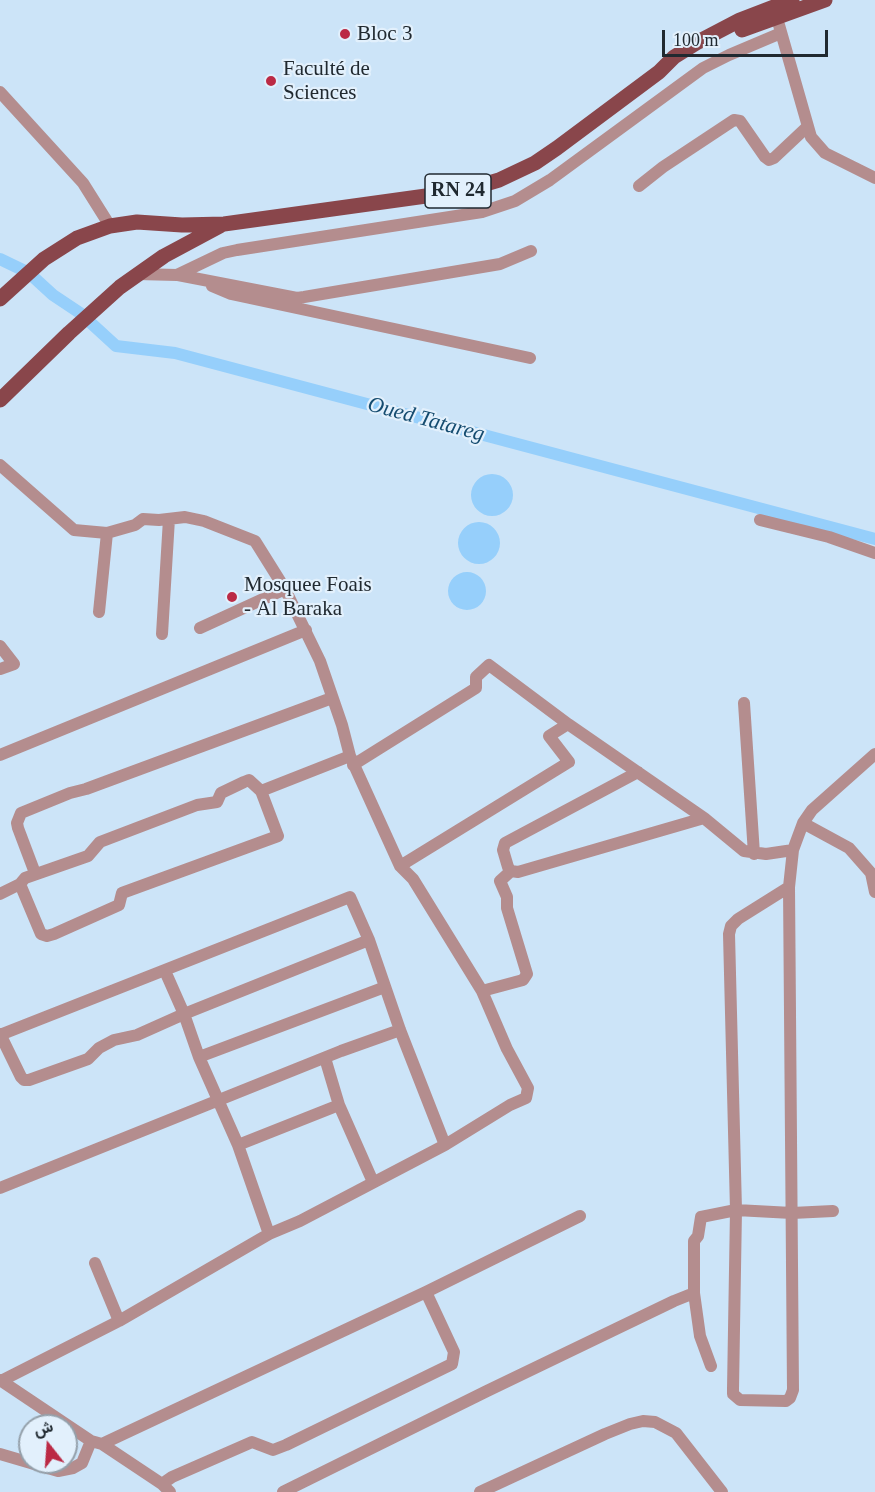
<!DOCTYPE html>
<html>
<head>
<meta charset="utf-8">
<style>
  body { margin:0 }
  #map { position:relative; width:875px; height:1492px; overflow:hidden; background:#cce4f8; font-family:"Times New Roman",Vazirmatn,serif }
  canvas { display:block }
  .north { position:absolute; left:18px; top:1414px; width:60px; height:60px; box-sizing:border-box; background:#e2f0fc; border:2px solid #94a0aa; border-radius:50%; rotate:343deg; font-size:16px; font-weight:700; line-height:24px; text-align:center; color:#202930 }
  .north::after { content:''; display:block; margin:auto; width:21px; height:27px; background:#bb2a45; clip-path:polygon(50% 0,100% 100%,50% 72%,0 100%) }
  .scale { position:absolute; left:662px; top:30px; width:166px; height:27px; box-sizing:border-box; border:3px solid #202930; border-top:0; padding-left:8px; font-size:18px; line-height:21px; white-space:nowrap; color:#202930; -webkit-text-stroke:4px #e2f0fc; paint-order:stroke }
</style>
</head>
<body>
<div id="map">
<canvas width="875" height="1492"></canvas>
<div class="north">ش</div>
<div class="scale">100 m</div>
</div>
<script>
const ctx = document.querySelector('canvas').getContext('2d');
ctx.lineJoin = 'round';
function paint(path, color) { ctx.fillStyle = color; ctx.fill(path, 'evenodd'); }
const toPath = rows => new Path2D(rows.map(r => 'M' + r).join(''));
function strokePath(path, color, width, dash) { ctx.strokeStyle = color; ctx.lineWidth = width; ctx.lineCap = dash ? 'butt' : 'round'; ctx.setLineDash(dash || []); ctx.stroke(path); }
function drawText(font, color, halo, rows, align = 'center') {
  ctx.font = font + ' "Times New Roman",serif'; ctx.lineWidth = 4.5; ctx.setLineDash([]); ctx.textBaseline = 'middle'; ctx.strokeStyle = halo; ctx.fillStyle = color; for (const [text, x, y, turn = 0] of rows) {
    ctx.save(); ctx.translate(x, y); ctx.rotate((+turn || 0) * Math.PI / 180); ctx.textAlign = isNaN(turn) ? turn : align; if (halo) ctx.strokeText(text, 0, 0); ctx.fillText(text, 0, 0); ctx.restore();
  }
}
paint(toPath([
  '471 495a21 21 0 1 1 42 0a21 21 0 1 1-42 0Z',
  '458 543a21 21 0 1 1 42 0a21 21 0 1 1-42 0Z',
  '448 591a19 19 0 1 1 38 0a19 19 0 1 1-38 0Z'
]), '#96cffb');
strokePath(toPath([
  [0,259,29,273,53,295,80,313,116,346,175,353,875,539]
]), '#96cffb', 12);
strokePath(toPath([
  [779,25,811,137,825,153,875,178],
  [0,92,83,183,110,226],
  [639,186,663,167,734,120,740,121,765,157,769,160,774,158,807,127],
  [137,274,177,275,223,253,237,250,482,212,515,201,550,180,703,68,729,55,781,33],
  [178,275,297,298,304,297,500,264,531,251],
  [212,286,231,294,530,358],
  [0,465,74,530,107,533,135,525,143,519,159,520,185,517,204,521,255,541,285,589,320,661,342,725,350,756,400,866,413,879,482,991,507,1049,528,1088,526,1098,510,1105,445,1145,300,1221,269,1234,119,1321,1,1381],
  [760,520,829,537,875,553],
  [99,612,107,533],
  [200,628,285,589],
  [162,634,169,519],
  [0,646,14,664,0,669],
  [744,703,754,854],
  [0,755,306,630],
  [353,765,476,688,476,677,489,665,568,724],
  [638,772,505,843,503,850,508,867,511,871,518,872,704,818],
  [803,823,849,848,871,873,875,892],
  [400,866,569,762,549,736,568,724,704,818,744,851,766,854,793,850],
  [35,873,18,828,17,823,21,813,70,793,86,789,332,698],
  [20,884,41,934,47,936,54,934,119,905,122,893,278,836,261,791],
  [789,887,738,919,731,926,729,934,736,1210,733,1389,733,1394,740,1400,786,1401,790,1398,793,1390,789,887,793,850,803,823,812,810,875,754],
  [0,894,20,884,25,878,88,856,100,842,197,805,217,802,221,793,244,782,249,780,261,791,350,756],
  [165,971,184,1014,199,1057,238,1145,269,1234],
  [482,991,523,980,527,974,507,908,507,897,500,881,511,871],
  [0,1034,21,1077,24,1080,29,1080,88,1059,99,1048,114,1040,137,1035,184,1014,369,940],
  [0,1035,350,897,369,940,400,1030,445,1145],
  [199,1057,385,987],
  [339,1105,373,1182],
  [238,1145,339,1105,325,1058],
  [0,1188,341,1051,400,1030],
  [95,1263,119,1321],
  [711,1366,700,1336,694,1293,694,1241,698,1236,701,1217,736,1210,792,1213,833,1211],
  [0,1380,91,1441,102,1444,162,1484,170,1492],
  [102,1444,426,1292,580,1216],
  [0,1454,58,1471,73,1468,82,1463,91,1441],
  [162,1484,172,1477,252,1442,273,1450,286,1445,452,1364,454,1352,426,1292],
  [283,1492,487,1391,674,1301,694,1293],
  [480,1492,605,1434,630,1424,643,1421,655,1422,676,1433,722,1492]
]), '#b48d8e', 12);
strokePath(toPath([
  [742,30,825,0],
  [0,299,44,259,77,238,110,226,137,222,182,225,224,224,462,191,499,180,535,163,557,148,659,72,674,57,698,42,740,20,792,0],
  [0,400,69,333,120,287,164,256,220,226]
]), '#89464b', 15);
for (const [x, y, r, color] of [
  [345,34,6,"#bb2a45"],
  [271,81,6,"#bb2a45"],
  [232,597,6,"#bb2a45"]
]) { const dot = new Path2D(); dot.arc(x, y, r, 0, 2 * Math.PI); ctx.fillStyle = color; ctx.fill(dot); strokePath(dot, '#e2f0fc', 2); }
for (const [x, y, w] of [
  [458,191,66]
]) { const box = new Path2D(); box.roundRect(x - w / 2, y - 17, w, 34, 4.5); ctx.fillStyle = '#e2f0fc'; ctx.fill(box); strokePath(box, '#202930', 1.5); }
drawText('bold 20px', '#202930', null, [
  ["RN 24",458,191]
]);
drawText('21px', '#202930', '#e2f0fc', [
  ["Bloc 3",357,34],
  ["Faculté de",283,69],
  ["Sciences",283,93],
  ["Mosquee Foais",244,585],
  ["- Al Baraka",244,609]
], 'left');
drawText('italic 22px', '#154c70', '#e2f0fc', [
  ["Oued Tatareg",426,420,15]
]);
</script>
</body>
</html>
